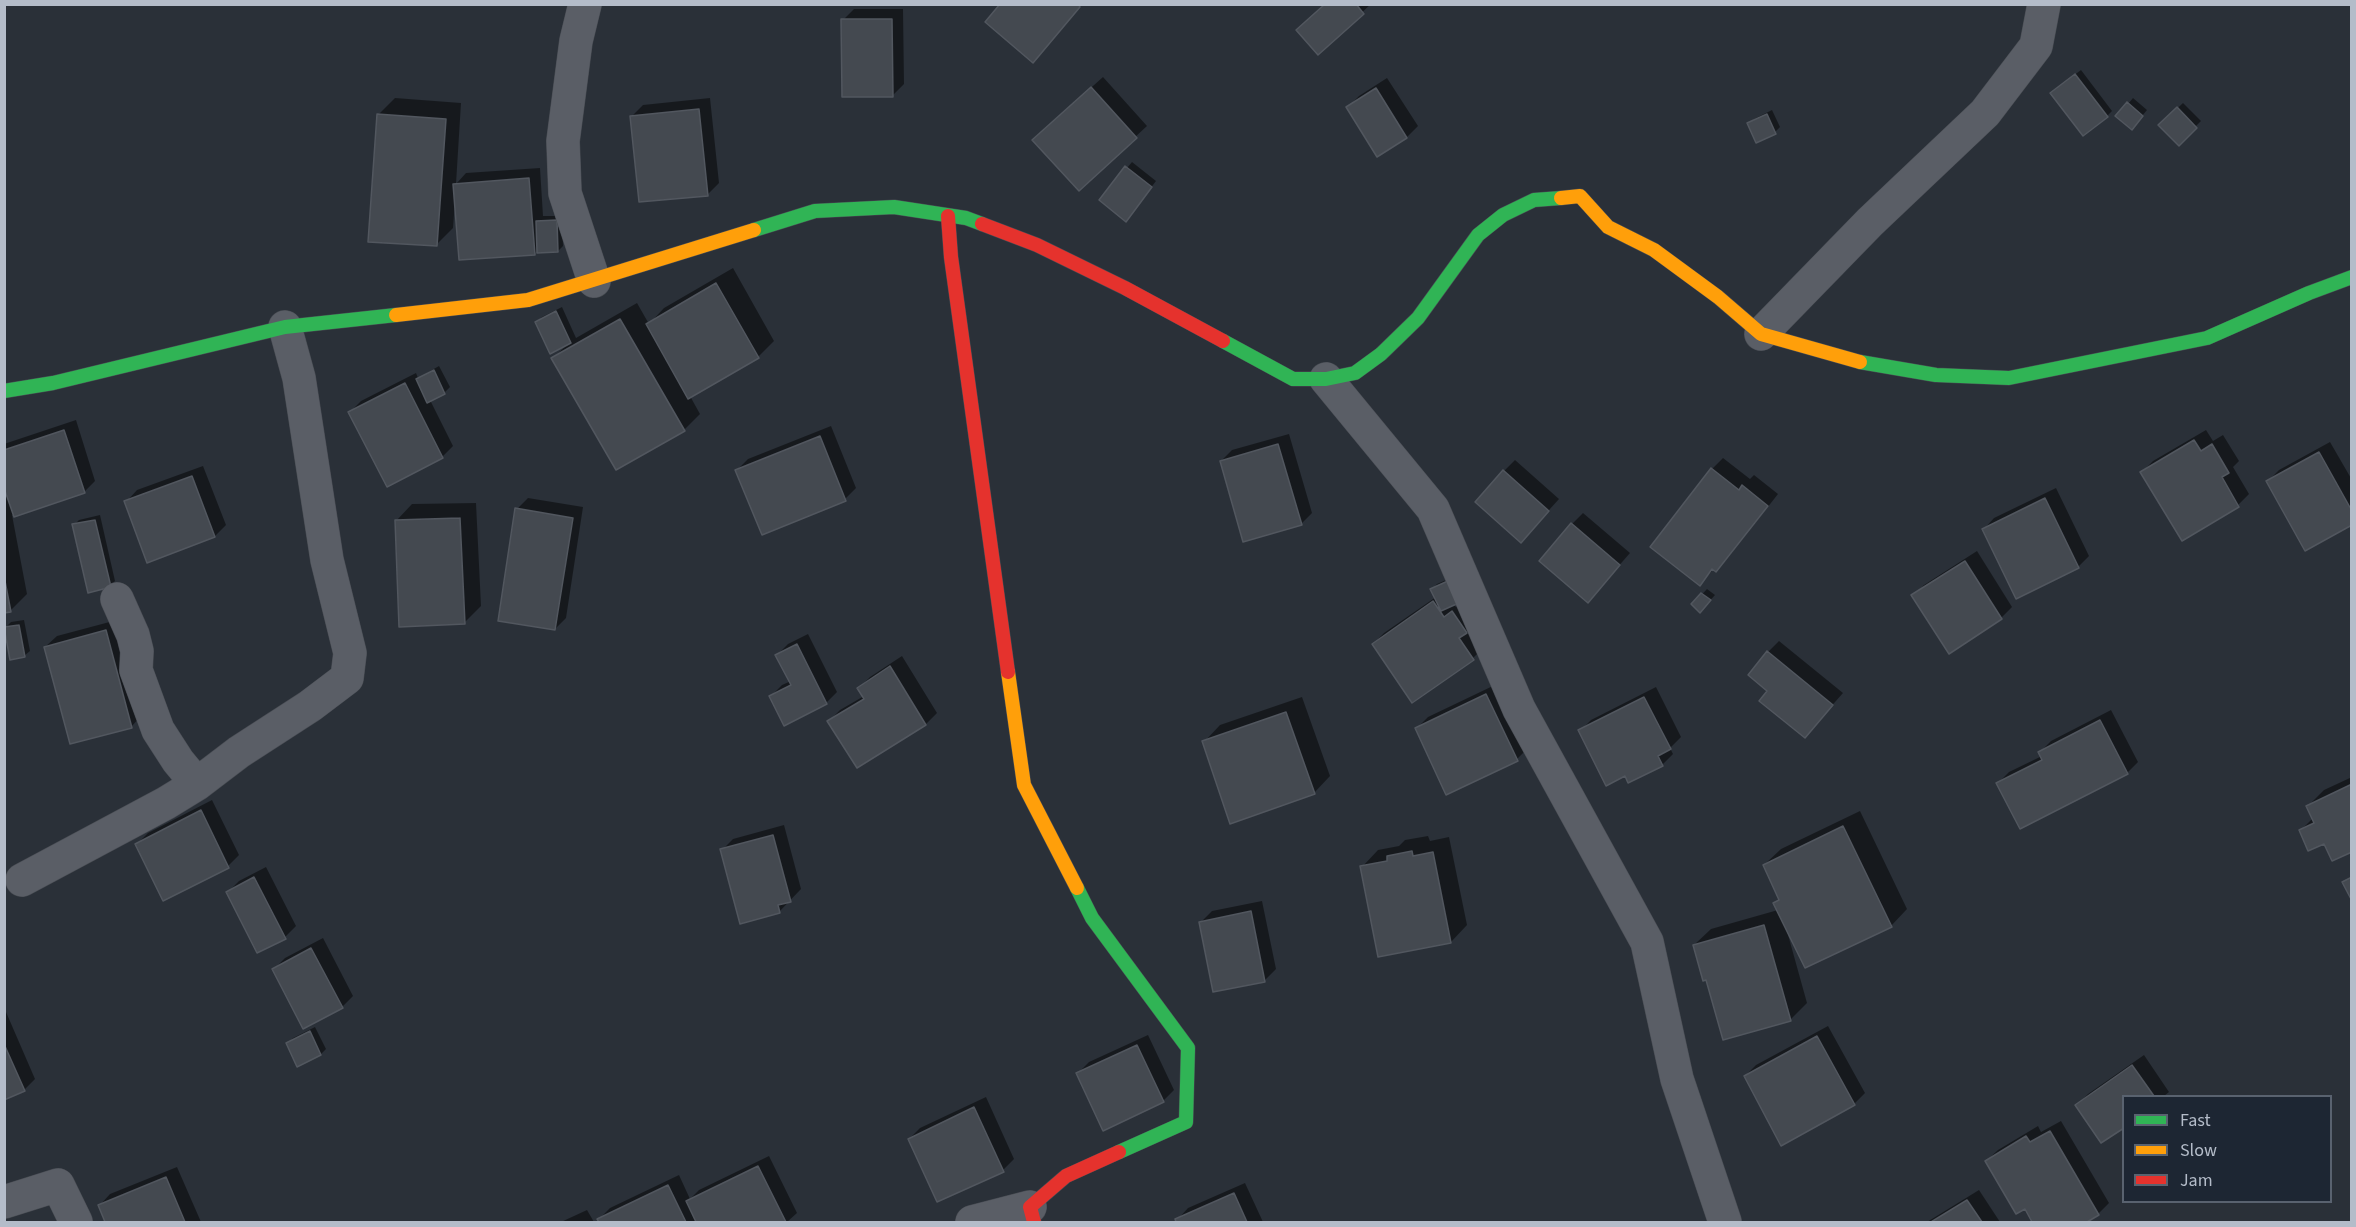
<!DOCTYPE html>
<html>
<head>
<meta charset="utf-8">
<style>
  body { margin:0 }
  #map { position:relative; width:2356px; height:1227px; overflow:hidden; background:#2a3038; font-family:"Source Sans 3",sans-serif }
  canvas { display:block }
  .frame { position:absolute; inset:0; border:6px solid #b4bcc9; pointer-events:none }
  .legend { position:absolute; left:2122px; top:1095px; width:210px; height:108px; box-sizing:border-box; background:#1d2633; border:2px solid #59626f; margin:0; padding:8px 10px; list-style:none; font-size:18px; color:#b4bcc9 }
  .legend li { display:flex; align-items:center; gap:12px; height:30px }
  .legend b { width:30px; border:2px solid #59626f }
</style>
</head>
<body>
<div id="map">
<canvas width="2356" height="1227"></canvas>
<div class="frame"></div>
<ul class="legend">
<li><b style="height:8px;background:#30b455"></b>Fast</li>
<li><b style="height:8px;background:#ff9f0a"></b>Slow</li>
<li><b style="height:8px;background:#e5322d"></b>Jam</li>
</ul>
</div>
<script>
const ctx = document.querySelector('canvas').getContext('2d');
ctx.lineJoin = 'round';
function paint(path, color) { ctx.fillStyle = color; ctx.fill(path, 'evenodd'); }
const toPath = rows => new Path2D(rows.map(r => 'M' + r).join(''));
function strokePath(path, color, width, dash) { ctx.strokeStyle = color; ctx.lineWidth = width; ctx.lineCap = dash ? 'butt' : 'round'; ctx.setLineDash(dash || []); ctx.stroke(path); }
paint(toPath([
  [1326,4,1371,4,1318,53],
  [854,9,903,9,904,84,893,95,843,20],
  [2081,70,2112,111,2107,116,2057,88],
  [1103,77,1147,126,1079,189,1045,129],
  [1387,78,1418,126,1407,137,1348,107,1359,96],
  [395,98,461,103,456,184,466,173,540,168,543,216,562,216,563,246,558,251,537,251,534,254,455,202,453,228,436,245,378,115],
  [710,98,719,183,708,194,632,116,643,105],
  [2133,98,2147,110,2137,122,2118,116],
  [2183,103,2201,121,2179,143,2160,125],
  [1772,110,1780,127,1775,132,1749,124,1754,119],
  [1132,162,1156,181,1131,214,1101,199],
  [733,268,774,341,758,357,690,396,700,414,684,430,553,358,568,344,536,322,542,317,562,307,576,338,637,303,649,324,664,308],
  [439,366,450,387,445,392,430,400,453,446,442,457,350,412,361,401,416,373,418,378],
  [76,420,95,481,84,492,12,515,27,594,10,611,4,612,4,444],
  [831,426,856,488,845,499,763,533,737,470,748,459],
  [2206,430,2213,441,2223,435,2239,461,2233,467,2249,494,2238,505,2182,539,2142,472,2153,461],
  [1289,434,1312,513,1301,524,1221,461,1232,450],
  [2330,442,2352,480,2352,523,2268,481,2279,470],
  [1723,458,1750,479,1754,475,1778,494,1727,559,1716,570,1714,569,1699,584,1652,546,1712,469],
  [1515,460,1559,499,1531,530,1504,471],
  [203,466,226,525,215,536,148,561,126,502,137,490],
  [2056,488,2089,556,2078,567,1983,530,1994,518],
  [528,498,583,507,566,618,555,629,517,509],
  [476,503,481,606,464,623,396,521,412,504],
  [1583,513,1630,553,1588,601,1572,524],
  [100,515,115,581,110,586,74,525,79,520],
  [1977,551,2012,607,2001,618,1913,596,1924,585],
  [1455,576,1453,604,1456,607,1464,601,1484,647,1473,658,1373,644,1384,633,1436,597,1432,589,1437,584],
  [1707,589,1715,595,1706,605,1693,604],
  [24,620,30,651,24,656,5,628,11,622],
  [117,620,142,715,131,727,45,647,57,636],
  [808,634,837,692,826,703,771,696,782,685,791,681,777,655,788,644],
  [1779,641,1843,693,1805,736,1769,691,1768,652],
  [902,656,937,713,926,724,857,766,829,721,840,710,864,696,859,688,870,677],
  [1497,684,1528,748,1517,759,1417,728,1428,717],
  [1656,687,1681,737,1670,748,1673,754,1662,765,1626,774,1580,731,1591,720],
  [1302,697,1330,776,1314,793,1204,742,1220,725],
  [2111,710,2138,762,2127,773,1998,783,2009,772,2042,756,2040,752,2051,741],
  [2352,777,2352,850,2301,830,2313,818,2308,806,2324,790],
  [212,800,239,855,228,866,164,899,137,844,148,833],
  [1860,811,1907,909,1891,926,1787,931,1807,1003,1791,1019,1724,1038,1707,978,1694,945,1711,929,1778,910,1775,903,1780,898,1764,865,1781,849],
  [784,825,801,889,779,912,722,850,733,839],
  [1428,836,1430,841,1449,837,1467,925,1451,942,1362,867,1378,850,1399,846,1405,840],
  [266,867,296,926,285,937,228,892,239,881],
  [1262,901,1276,969,1265,980,1201,922,1212,911],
  [323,938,353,996,342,1007,274,969,285,958],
  [6,1012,35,1079,24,1090,4,1098,4,1013],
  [1828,1026,1865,1093,1854,1104,1745,1076,1756,1065],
  [315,1027,326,1049,321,1054,298,1065,288,1043,293,1038],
  [1148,1035,1174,1090,1163,1101,1078,1073,1089,1062],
  [2144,1055,2169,1092,2164,1096,2124,1096,2077,1105,2088,1094],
  [986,1097,1014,1159,1003,1170,909,1139,920,1128],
  [2061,1121,2109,1203,2098,1214,2084,1222,2034,1222,2025,1207,1986,1161,1998,1150,2038,1126,2041,1132],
  [769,1156,797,1213,787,1222,601,1222,599,1219,610,1208,679,1175,690,1199,699,1190],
  [177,1167,201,1222,106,1222,99,1206,110,1194],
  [1245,1183,1263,1222,1178,1222,1177,1220,1188,1208],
  [1979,1190,2000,1222,1927,1222],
  [587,1210,594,1222,561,1222]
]), '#0007');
const building = toPath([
  [1000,4,1078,4,1080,7,1033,63,985,22,1000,4],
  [1325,4,1356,4,1364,14,1318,55,1296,30,1325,4],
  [841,19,892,19,893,97,842,97,841,19],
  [2075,74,2108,117,2083,136,2050,93,2075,74],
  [1091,87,1137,138,1079,191,1032,140,1091,87],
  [1376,88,1407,138,1377,157,1346,107,1376,88],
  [2127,102,2143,116,2132,130,2115,116,2127,102],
  [2177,107,2197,128,2179,146,2158,125,2177,107],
  [699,109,708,196,639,202,630,116,699,109],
  [377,114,446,119,437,246,368,242,377,114],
  [1767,114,1776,134,1756,143,1747,123,1767,114],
  [1125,166,1152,187,1126,222,1099,200,1125,166],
  [529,178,535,255,459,260,453,184,529,178],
  [557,220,558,252,537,253,536,221,557,220],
  [716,283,759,358,688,399,646,324,716,283],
  [556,311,571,343,550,354,535,322,556,311],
  [620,319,685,431,616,470,551,358,620,319],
  [434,370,445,394,427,403,416,379,434,370],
  [405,383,443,458,387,487,348,412,405,383],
  [64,430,85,493,14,517,4,488,4,450,64,430],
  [820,436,846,501,762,535,735,470,820,436],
  [2194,440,2201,451,2212,444,2229,473,2222,477,2239,507,2182,541,2140,472,2194,440],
  [1278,444,1302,525,1243,542,1220,461,1278,444],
  [2319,452,2352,511,2352,525,2305,551,2266,481,2319,452],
  [1711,468,1739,490,1742,485,1768,506,1716,572,1712,569,1700,586,1650,547,1711,468],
  [1503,470,1549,511,1521,543,1475,502,1503,470],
  [192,476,215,537,147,563,124,501,192,476],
  [2045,498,2079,568,2016,599,1982,529,2045,498],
  [515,508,573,518,555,630,498,621,515,508],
  [460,518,465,624,399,627,395,520,460,518],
  [95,520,111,587,88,593,72,524,95,520],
  [1571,523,1620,565,1588,603,1539,561,1571,523],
  [1965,561,2002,619,1949,654,1911,595,1965,561],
  [4,576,11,612,4,613,4,576],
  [1450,580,1461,602,1441,611,1430,589,1450,580],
  [1701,593,1711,600,1700,613,1691,604,1701,593],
  [1433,601,1444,617,1452,611,1467,633,1459,638,1474,660,1412,703,1372,644,1433,601],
  [19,625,25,657,10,660,4,627,19,625],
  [106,630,132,728,70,744,44,647,106,630],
  [797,644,827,704,784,726,769,696,791,685,775,655,797,644],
  [1767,651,1833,705,1805,738,1759,701,1767,691,1748,675,1767,651],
  [890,666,926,725,857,768,827,721,864,699,857,688,890,666],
  [1486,694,1518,761,1446,795,1415,728,1486,694],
  [1644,697,1671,749,1658,756,1663,766,1628,783,1625,776,1606,786,1578,730,1644,697],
  [1286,712,1315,794,1230,824,1202,741,1286,712],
  [2100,720,2128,774,2020,829,1996,783,2042,760,2038,752,2100,720],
  [2352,784,2352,852,2332,861,2324,844,2308,851,2299,830,2314,823,2306,806,2352,784],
  [201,810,229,868,163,901,135,844,201,810],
  [1843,826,1892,927,1805,968,1773,903,1779,900,1763,865,1843,826],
  [773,835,791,902,778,905,780,913,740,924,720,849,773,835],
  [1412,851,1413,856,1433,852,1451,943,1378,957,1360,866,1387,861,1387,856,1412,851],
  [254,877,286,939,257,953,226,892,254,877],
  [2352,877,2352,901,2342,882,2352,877],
  [1251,911,1265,982,1213,992,1199,922,1251,911],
  [1764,925,1791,1021,1723,1040,1706,980,1703,981,1693,945,1764,925],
  [311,948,343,1008,303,1029,272,969,311,948],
  [310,1031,321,1055,297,1067,286,1043,310,1031],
  [1817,1036,1855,1105,1781,1146,1744,1076,1817,1036],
  [4,1044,25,1091,4,1100,4,1044],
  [1137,1045,1164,1102,1103,1131,1076,1073,1137,1045],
  [2132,1065,2154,1096,2124,1096,2124,1128,2101,1143,2075,1105,2132,1065],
  [974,1107,1004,1172,937,1202,908,1139,974,1107],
  [2050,1131,2099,1215,2087,1222,2032,1222,2025,1209,2016,1214,1985,1161,2026,1136,2030,1142,2050,1131],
  [758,1166,786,1222,696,1222,686,1201,758,1166],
  [166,1177,185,1222,105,1222,98,1205,166,1177],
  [668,1185,686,1222,599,1222,597,1219,668,1185],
  [1234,1193,1247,1222,1176,1222,1175,1219,1234,1193],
  [1967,1200,1982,1222,1931,1222,1967,1200]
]);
paint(building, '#444950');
strokePath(building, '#52575f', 1.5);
const street = toPath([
  [585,4,576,41,563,141,565,193,594,281],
  [1761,334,1870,222,1985,113,2036,46,2044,4],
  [1326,379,1433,509,1519,709,1647,942,1677,1079,1725,1222],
  [117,599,133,635,137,651,136,670,158,730,178,761,197,784],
  [22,880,166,803,197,784,239,752,310,706,347,678,350,653,327,560,299,378,285,327],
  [4,1202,58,1185,76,1222],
  [972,1222,1030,1207]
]);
const fast = toPath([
  [754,230,815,211,894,207,966,218,982,224],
  [1223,341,1293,379,1326,379,1355,373,1381,354,1418,318,1478,235,1503,215,1534,200,1561,198],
  [1860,362,1936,375,2009,378,2207,338,2309,293,2352,277],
  [4,391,53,383,285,327,396,315],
  [1077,888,1092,918,1188,1048,1186,1122,1119,1152]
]);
const slow = toPath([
  [1561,198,1580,196,1608,227,1654,250,1718,297,1761,334,1860,362],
  [396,315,528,300,754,230],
  [1008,672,1024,785,1077,888]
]);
const jam = toPath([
  [948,216,951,257,1008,672],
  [982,224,1037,245,1125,288,1223,341],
  [1034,1222,1030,1207,1066,1176,1119,1152]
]);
strokePath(street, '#484c53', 34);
strokePath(fast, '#484c53', 15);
strokePath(slow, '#484c53', 15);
strokePath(jam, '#484c53', 15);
strokePath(street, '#5a5e66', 33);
strokePath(fast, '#30b455', 14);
strokePath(slow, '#ff9f0a', 14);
strokePath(jam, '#e5322d', 14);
</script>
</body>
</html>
